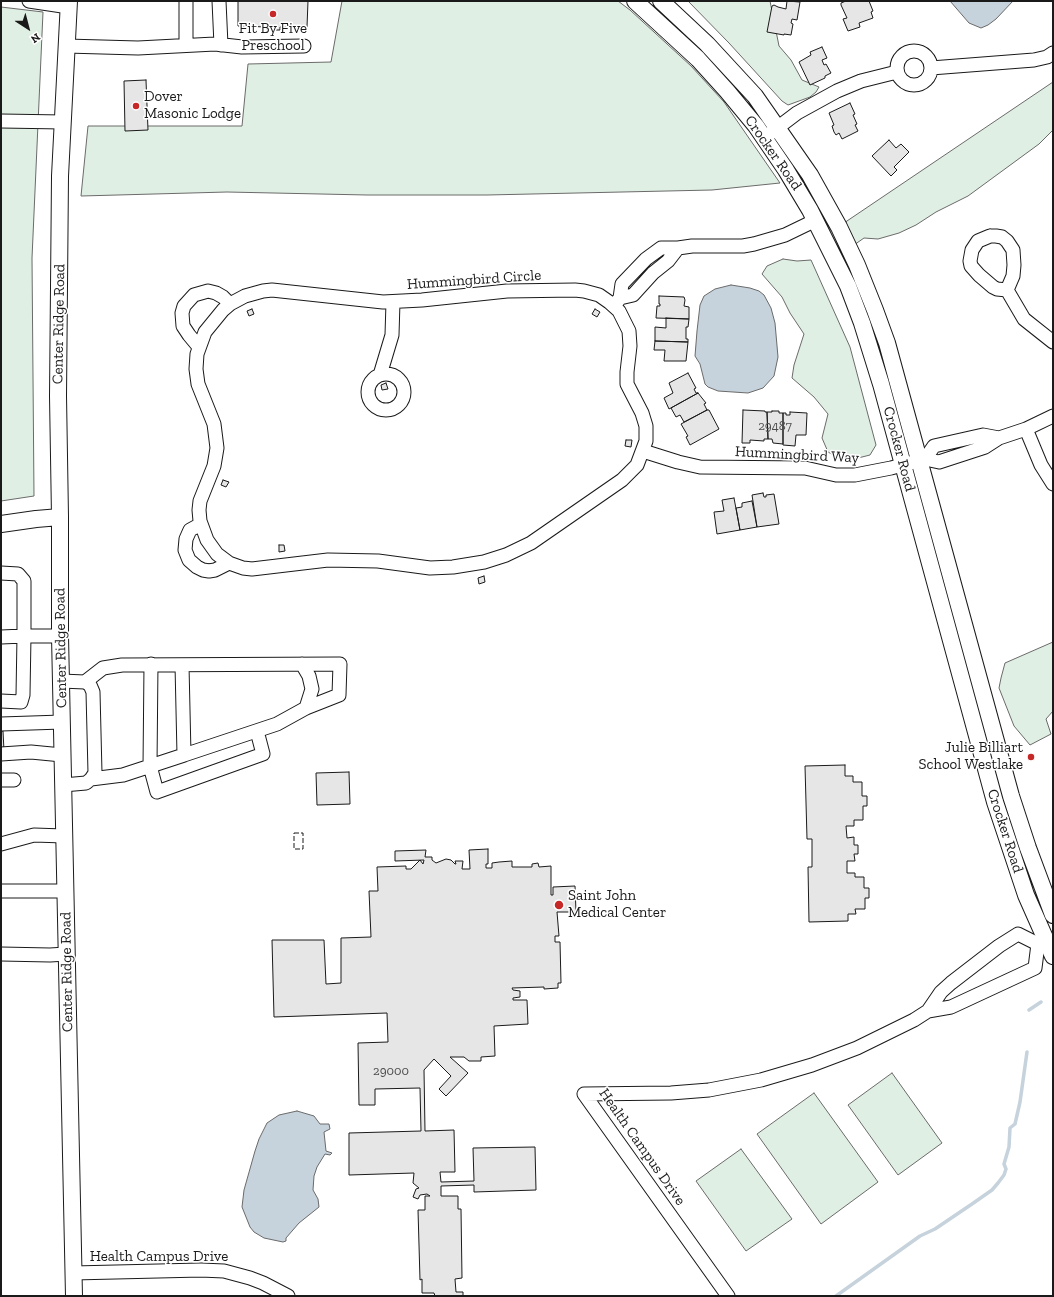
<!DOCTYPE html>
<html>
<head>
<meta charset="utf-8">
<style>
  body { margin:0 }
  #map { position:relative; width:1054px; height:1297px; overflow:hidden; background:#fff; font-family:"Zilla Slab",serif }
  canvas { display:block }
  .frame { position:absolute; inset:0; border:2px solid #1a1a1a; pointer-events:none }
  .north { position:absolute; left:8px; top:8px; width:40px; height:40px; -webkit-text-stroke:3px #fff; paint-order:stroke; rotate:144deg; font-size:11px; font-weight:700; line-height:16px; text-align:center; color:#1a1a1a }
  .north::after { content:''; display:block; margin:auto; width:14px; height:18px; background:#1a1a1a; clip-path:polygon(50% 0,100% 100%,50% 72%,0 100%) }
</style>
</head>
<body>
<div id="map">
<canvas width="1054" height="1297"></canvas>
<div class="frame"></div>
<div class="north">N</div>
</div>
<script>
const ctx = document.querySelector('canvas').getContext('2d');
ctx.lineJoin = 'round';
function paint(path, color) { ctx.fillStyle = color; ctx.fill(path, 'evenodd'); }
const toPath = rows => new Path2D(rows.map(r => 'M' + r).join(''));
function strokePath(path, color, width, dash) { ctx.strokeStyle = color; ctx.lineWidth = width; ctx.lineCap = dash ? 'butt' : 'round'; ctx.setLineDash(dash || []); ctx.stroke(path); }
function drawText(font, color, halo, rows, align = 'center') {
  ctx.font = font + ' "Zilla Slab",serif'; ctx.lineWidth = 3; ctx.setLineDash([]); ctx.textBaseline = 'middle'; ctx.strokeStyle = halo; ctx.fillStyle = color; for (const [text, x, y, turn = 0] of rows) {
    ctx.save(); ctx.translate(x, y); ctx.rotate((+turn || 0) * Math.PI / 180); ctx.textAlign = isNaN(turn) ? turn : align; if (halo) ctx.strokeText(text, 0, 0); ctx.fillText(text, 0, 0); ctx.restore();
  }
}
const green = toPath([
  [342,1,618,1,630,10,691,66,724,102,780,183,712,190,487,195,367,195,227,192,81,196,88,126,242,126,248,64,331,62,342,1],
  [688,1,770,1,779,46,791,60,802,80,819,87,816,92,810,97,788,105,782,101,729,43,688,1],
  [1,7,43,12,32,258,34,496,1,501,1,7],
  [1053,82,1053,130,1039,144,968,196,936,212,916,225,899,233,878,239,864,238,854,245,844,223,1053,82],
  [783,259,797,261,811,260,850,347,876,445,870,455,858,458,837,457,828,452,822,438,828,414,814,397,792,378,794,365,804,334,790,313,782,297,762,274,767,266,783,259],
  [1053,642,1053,711,1046,719,1051,734,1030,745,1014,726,999,688,1001,678,1005,663,1053,642],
  [892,1073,942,1143,898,1175,848,1105,892,1073],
  [814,1093,878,1182,821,1224,757,1134,814,1093],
  [741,1149,792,1219,746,1251,696,1181,741,1149]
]);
paint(green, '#e0efe3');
strokePath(green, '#6a6a6a', 1);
const water = toPath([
  [950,1,1013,1,996,19,988,25,981,28,969,23,950,1],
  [731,285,750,288,759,291,764,295,771,308,775,323,778,357,774,376,763,388,748,393,718,391,708,387,705,384,700,364,695,356,697,331,700,305,704,296,715,289,731,285],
  [297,1111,314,1116,320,1124,329,1124,330,1129,324,1132,326,1151,332,1153,330,1155,325,1154,317,1167,314,1176,313,1190,318,1199,319,1207,299,1223,286,1238,286,1241,283,1242,264,1238,254,1232,250,1227,242,1207,244,1190,255,1151,259,1139,267,1123,279,1115,297,1111]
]);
paint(water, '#c6d2dc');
strokePath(water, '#6a6a6a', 1);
strokePath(toPath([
  [1029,1010,1041,1002],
  [836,1296,920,1236,935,1229,972,1204,992,1190,998,1183,1004,1175,1006,1169,1004,1164,1009,1147,1010,1128,1015,1124,1020,1102,1027,1052]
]), '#c6d2dc', 3.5);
const building = toPath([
  [238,1,308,1,307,27,280,27,280,30,267,30,267,27,238,26,238,1],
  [787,1,800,2,797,20,792,19,791,23,793,24,791,35,784,34,784,35,767,32,772,6,774,5,778,7,786,9,787,1],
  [846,1,869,1,873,11,871,12,873,18,859,23,860,27,848,31,843,19,847,18,841,5,841,3,846,1],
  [822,47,827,58,822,60,824,65,826,64,831,73,825,76,825,78,810,85,799,62,811,55,810,52,822,47],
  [146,80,148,130,125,131,124,81,146,80],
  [850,103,855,114,853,115,857,124,855,125,858,131,842,139,839,133,836,135,834,132,832,126,834,125,829,113,850,103],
  [889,140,896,148,901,144,909,152,894,167,897,170,891,176,872,156,889,140],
  [659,296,684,297,685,300,684,306,689,307,689,319,656,318,657,306,660,306,660,304,659,304,659,296],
  [252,309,254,314,249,316,247,311,252,309],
  [595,309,600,312,597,317,592,314,595,309],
  [666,318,689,319,688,327,686,327,686,339,688,339,688,342,655,341,655,327,666,328,666,318],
  [655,341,688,342,686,361,664,361,665,350,654,350,655,341],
  [688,373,696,388,694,389,696,393,698,393,669,409,664,398,673,393,669,383,688,373],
  [386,383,388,389,382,390,381,385,386,383],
  [698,393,706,403,704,404,707,410,684,422,680,415,676,417,671,408,698,393],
  [707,410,709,410,719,429,690,445,686,437,688,436,681,424,707,410],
  [743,410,765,411,765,412,767,412,768,439,764,439,764,441,750,440,750,443,742,443,743,410],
  [772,411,779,411,779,413,783,413,783,444,773,443,772,439,768,439,767,412,772,412,772,411],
  [790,412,807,413,806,435,796,435,795,446,783,445,783,413,786,413,786,415,790,415,790,412],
  [626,440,632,440,631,447,625,446,626,440],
  [223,480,229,482,226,487,221,485,223,480],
  [763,493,764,497,766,497,766,495,774,494,779,524,757,527,752,495,763,493],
  [734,498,740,530,717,534,714,512,724,511,722,500,734,498],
  [752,501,757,527,740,530,736,508,742,507,742,503,752,501],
  [279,545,284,545,285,551,279,552,279,545],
  [484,576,485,582,479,584,478,578,484,576],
  [1,731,3,731,4,751,1,751,1,731],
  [845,765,845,776,853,776,853,782,862,782,862,796,867,796,867,806,863,806,863,820,854,820,854,826,846,826,847,838,854,837,854,845,858,845,858,854,854,854,855,861,847,861,847,873,855,873,855,877,864,877,864,888,869,888,869,898,865,898,865,909,855,909,856,914,848,914,848,921,809,922,808,867,812,867,812,839,807,839,805,766,845,765],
  [349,772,350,804,317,805,316,773,349,772],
  [488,849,488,864,486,864,486,868,492,868,492,863,499,862,512,861,512,867,532,867,532,864,538,863,539,867,551,866,551,895,553,895,553,887,575,886,576,912,557,912,559,936,555,936,555,942,560,942,561,983,558,983,558,988,544,989,544,987,512,988,513,990,520,991,520,997,513,998,513,1000,527,1000,528,1024,494,1026,495,1056,481,1057,481,1061,469,1061,464,1057,450,1057,468,1073,446,1096,439,1089,451,1076,434,1059,424,1070,425,1131,454,1130,455,1172,440,1172,441,1182,474,1181,473,1148,535,1147,536,1190,474,1192,474,1185,441,1186,441,1196,458,1196,458,1209,461,1209,462,1278,455,1279,456,1292,463,1292,463,1296,435,1296,434,1293,422,1293,422,1279,420,1280,418,1210,425,1210,425,1196,430,1196,427,1194,420,1195,418,1199,413,1197,416,1189,419,1188,413,1183,414,1173,349,1175,349,1133,421,1131,420,1088,375,1089,375,1105,359,1105,358,1043,388,1042,387,1013,274,1017,272,940,324,940,326,984,341,983,341,938,371,937,369,891,378,891,377,867,406,866,406,869,411,869,420,860,423,864,424,860,395,861,395,851,426,850,425,857,432,857,432,860,436,863,446,859,451,860,455,864,456,864,455,861,463,861,462,869,470,869,469,850,488,849]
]);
paint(building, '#e6e6e6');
strokePath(building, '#1a1a1a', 1);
const minor = toPath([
  [29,1,69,7],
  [219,1,221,45],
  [186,45,186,1],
  [66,46,138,48,215,44,242,47,304,46],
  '897 68a17 17 0 1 1 34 0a17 17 0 1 1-34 0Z',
  [931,68,1034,60,1047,57,1053,53],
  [1,121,63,122],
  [764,138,797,113,837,91,861,81,897,72],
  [990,236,996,236,1002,237,1007,241,1013,250,1014,265,1013,276,1007,290,997,289,993,287,979,275,971,266,970,261,972,250,978,241,990,236],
  [272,290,383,302,422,300,507,291,575,290,584,291,599,295,609,302,619,311,629,331,630,346,627,372,627,384,642,413,646,426,646,441,637,465,622,480,531,543,506,555,484,562,453,567,430,568,378,561,328,560,252,569,243,568,229,563,217,554,207,540,200,521,199,510,200,501,214,466,217,448,214,424,198,384,196,369,197,354,205,332,223,310,230,304,245,296,263,291,272,290],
  [1007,290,1024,319,1053,342],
  [620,298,633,295,653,273,668,261,678,248],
  [614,306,620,298,622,284,646,259,661,248,678,248,692,246,743,246,754,244,785,235,816,220],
  [199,347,189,335,183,326,182,313,184,306,194,295,208,291,216,293,223,297,230,304],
  '368 392a18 18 0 1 1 36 0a18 18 0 1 1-36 0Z',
  [380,375,392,335,393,302],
  [1026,429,1041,465,1053,484],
  [643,451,678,462,700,467,805,468,836,475,855,475,891,468,925,459,939,462,985,447,999,438,1026,429,1053,416],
  [925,459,934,446,983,435,999,438],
  [201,524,190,530,186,539,185,550,189,560,197,567,203,570,209,571,215,570,229,563],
  [1,573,18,574,24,581,24,636,1,637],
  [151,664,150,766,157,792,263,754,257,731],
  [302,664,309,676,312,689,306,708],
  [61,681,85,682,90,685,93,692,95,773,91,779,86,783,63,785],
  [85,682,103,668,122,665,340,664,339,695,306,708,277,724,184,755],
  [1,701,21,702,23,695,24,636,60,636],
  [1,724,62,722],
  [1,754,31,752,62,755],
  [91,779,123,775,184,755,182,665],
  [1,780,14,780],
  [1,844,34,835,64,836],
  [1,891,65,891],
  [1,954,50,955,66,954],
  [584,1094,671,1093,709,1090,761,1080,812,1065,857,1048,914,1020,928,1011,941,992,951,983,999,946,1018,934,1038,944,1035,968,951,1007,928,1011],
  [584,1094,728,1296],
  [73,1273,201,1270,224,1271,250,1278,263,1283,288,1296]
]);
const major = toPath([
  [69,1,60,176,58,396,60,517,60,636,74,1296],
  [635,1,698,59,727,91,756,126,786,170,810,210,848,286,862,323,881,384,995,802,1026,895,1053,956],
  [661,1,707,44,755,96,810,175,839,227,857,265,875,310,887,343,1011,796,1028,848,1053,915],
  [1,524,36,519,60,517]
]);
strokePath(minor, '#1a1a1a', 15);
strokePath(major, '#1a1a1a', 18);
strokePath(minor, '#fff', 13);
strokePath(major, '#fff', 16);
strokePath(toPath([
  [294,833,303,833,303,849,294,849,294,833]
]), '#1a1a1a', 1, [5, 2]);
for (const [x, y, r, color] of [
  [273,14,4,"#c62828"],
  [136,106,4,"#c62828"],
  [1031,757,4,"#c62828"],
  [559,905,5,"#c62828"]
]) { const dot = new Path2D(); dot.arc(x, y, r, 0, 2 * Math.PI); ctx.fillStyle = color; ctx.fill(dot); strokePath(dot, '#fff', 1.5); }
drawText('13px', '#4d4d4d', null, [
  ["29487",775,426],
  ["29000",391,1071]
]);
drawText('15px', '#1a1a1a', '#fff', [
  ["Fit By Five",273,29,"center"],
  ["Preschool",273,46,"center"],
  ["Dover",144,97],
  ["Masonic Lodge",144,114],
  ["Julie Billiart",1023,748,"right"],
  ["School Westlake",1023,765,"right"],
  ["Saint John",568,896],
  ["Medical Center",568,913]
], 'left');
drawText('15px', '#1a1a1a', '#fff', [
  ["Crocker Road",773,153,55],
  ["Hummingbird Circle",474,280,-4],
  ["Center Ridge Road",59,324,-89],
  ["Crocker Road",899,449,75],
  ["Hummingbird Way",797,455,3],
  ["Center Ridge Road",61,648,-91],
  ["Crocker Road",1005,831,72],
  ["Center Ridge Road",67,972,-91],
  ["Health Campus Drive",642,1147,55],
  ["Health Campus Drive",159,1257]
]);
</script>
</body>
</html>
